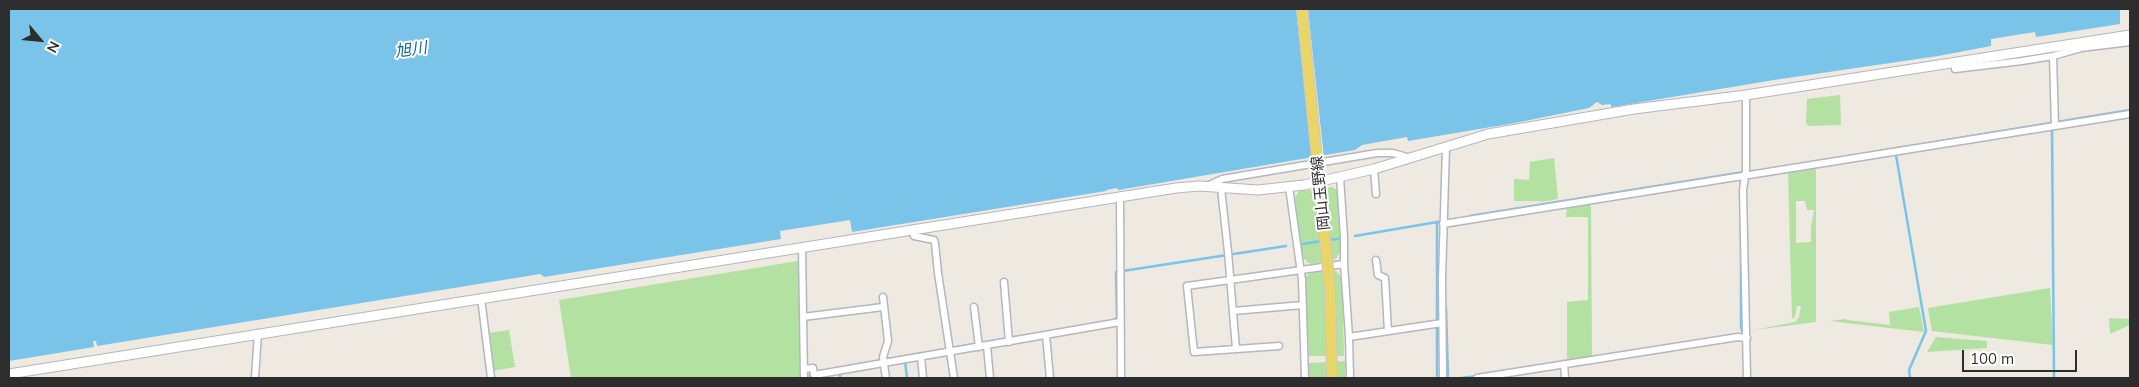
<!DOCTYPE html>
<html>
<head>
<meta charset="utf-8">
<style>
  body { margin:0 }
  #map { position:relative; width:2139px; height:387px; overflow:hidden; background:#eee9e1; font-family:Mulish,sans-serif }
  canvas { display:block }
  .frame { position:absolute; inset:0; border:10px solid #2d2d2d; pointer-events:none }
  .north { position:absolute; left:15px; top:15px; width:50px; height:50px; -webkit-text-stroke:4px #fff; paint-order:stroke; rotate:118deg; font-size:14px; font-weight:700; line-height:20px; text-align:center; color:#2d2d2d }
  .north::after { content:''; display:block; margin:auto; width:18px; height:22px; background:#2d2d2d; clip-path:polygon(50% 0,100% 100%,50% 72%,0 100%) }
  .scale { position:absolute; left:1962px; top:350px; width:115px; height:22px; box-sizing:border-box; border:2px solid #2d2d2d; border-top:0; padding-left:6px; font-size:15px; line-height:18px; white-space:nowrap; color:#2d2d2d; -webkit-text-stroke:4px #fff; paint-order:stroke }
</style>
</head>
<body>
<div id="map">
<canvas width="2139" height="387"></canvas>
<div class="frame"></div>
<div class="north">N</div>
<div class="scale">100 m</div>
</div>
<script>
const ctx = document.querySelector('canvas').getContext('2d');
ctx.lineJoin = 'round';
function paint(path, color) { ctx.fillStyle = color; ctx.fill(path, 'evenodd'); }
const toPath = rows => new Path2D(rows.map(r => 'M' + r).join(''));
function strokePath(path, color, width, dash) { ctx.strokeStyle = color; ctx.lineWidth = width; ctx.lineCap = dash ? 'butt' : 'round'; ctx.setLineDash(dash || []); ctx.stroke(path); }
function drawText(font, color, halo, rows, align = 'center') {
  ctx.font = font + ' Mulish,"Noto Sans JP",sans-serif'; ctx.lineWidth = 4; ctx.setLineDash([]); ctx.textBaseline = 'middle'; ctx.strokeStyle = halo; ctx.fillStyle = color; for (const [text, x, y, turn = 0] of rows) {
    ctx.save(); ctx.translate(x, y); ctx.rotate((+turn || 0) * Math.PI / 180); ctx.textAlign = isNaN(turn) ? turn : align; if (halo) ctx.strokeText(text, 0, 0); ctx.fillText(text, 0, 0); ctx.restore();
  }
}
paint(toPath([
  [1840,95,1841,125,1809,126,1806,123,1807,99],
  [1554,158,1558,199,1541,202,1540,201,1514,201,1514,179,1529,180,1530,162],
  [1816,168,1816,322,1754,330,1795,322,1799,317,1801,306,1797,306,1795,317,1792,319,1788,172],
  [1796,201,1805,201,1807,210,1814,210,1811,227,1811,242,1796,243],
  [1332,187,1337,190,1341,250,1336,259,1313,264,1308,263,1301,255,1295,197,1299,191],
  [1591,202,1592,357,1567,360,1567,302,1588,300,1588,217,1566,217,1567,206],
  [798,261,800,263,801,378,571,378,559,300],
  [1336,271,1342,278,1344,356,1309,356,1305,281,1306,276,1312,272],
  [2050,288,2053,345,1932,331,1928,308],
  [1919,307,1924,332,1830,321,1846,319,1847,320,1890,325,1889,312],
  [2109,318,2130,319,2130,325,2110,334],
  [509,330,515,367,492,371,489,333],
  [1936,337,1987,341,1987,348,1927,352],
  [1345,361,1345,378,1308,378,1308,363]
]), '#b2e1a1');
paint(toPath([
  [9,9,2120,9,2120,24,2036,37,2035,32,1991,39,1991,46,1938,56,1774,80,1612,107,1610,104,1602,105,1597,102,1589,108,1515,123,1408,141,1407,137,1362,145,1355,150,1118,190,1117,188,1106,190,1106,191,852,232,850,220,780,231,781,239,544,277,540,274,97,346,96,341,93,341,94,347,9,361]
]), '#7ac4e9');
paint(toPath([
  [1296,9,1308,9,1324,158,1313,160]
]), '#eee9e1');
strokePath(toPath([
  [2052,129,2054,378],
  [1868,153,2130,110],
  [1896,155,1926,331,1909,370,1910,378],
  [1741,178,1741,327,1743,334],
  [1470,216,1744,172],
  [1355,236,1443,221],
  [1327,240,1338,239],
  [1303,244,1321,241],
  [1446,308,1448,378],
  [1114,320,1117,318,1116,272,1286,246],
  [905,361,907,378],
  [860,364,1027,335],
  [840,372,840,378],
  [810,378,810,373,813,372],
  [1437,378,1437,222],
  [1461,378,1478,376]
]), '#7ac4e9', 2.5);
const street = toPath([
  [2081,48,2130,42],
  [2053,56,2055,126],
  [1954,63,1955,69,2022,61,2053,56,2081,48,2080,43],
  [1746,95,1746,170,1743,190,1747,378],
  [1374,169,1376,194],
  [1340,177,1344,237,1344,264,1349,337,1350,378],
  [1207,186,1222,179,1377,153,1393,153,1410,158],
  [1289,187,1302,280,1305,378],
  [1221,188,1228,252,1236,349],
  [1120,196,1121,378],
  [1443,224,2130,114],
  [912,229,914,236,934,240,935,243,938,273,954,378],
  [802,247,804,378],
  [1376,260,1378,275,1385,278,1388,331],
  [1004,282,1009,342],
  [883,297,888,341,883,357,886,378],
  [481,298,491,378],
  [974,307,979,347],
  [1233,311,1303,305],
  [803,317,883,307],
  [1046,335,1050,378],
  [1349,337,1442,323],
  [987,346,990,378],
  [1279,346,1194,352,1187,286,1344,264],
  [921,357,923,378],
  [1564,364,1565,378],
  [804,369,813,368,814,375,1120,322],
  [255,378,258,333],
  [1443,378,1442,279,1446,147],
  [1477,378,1738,337,1747,338]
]);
const secondary = toPath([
  [9,374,1176,188,1199,186,1258,190,1304,185,1374,169,1488,134,1634,109,1746,95,2130,35]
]);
strokePath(street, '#b4b6c0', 9);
strokePath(secondary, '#b4b6c0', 11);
strokePath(street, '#fff', 6);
strokePath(secondary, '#fff', 9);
const primaryBridge = toPath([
  [1302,9,1330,289,1332,378]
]);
strokePath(primaryBridge, '#c8c8c8', 12, []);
strokePath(primaryBridge, '#ead569', 10);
drawText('15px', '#2d2d2d', '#fff', [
  ["岡山玉野線",1321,193,-96]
]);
drawText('italic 16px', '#15639a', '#fff', [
  ["旭川",411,50,-8]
]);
</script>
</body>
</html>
